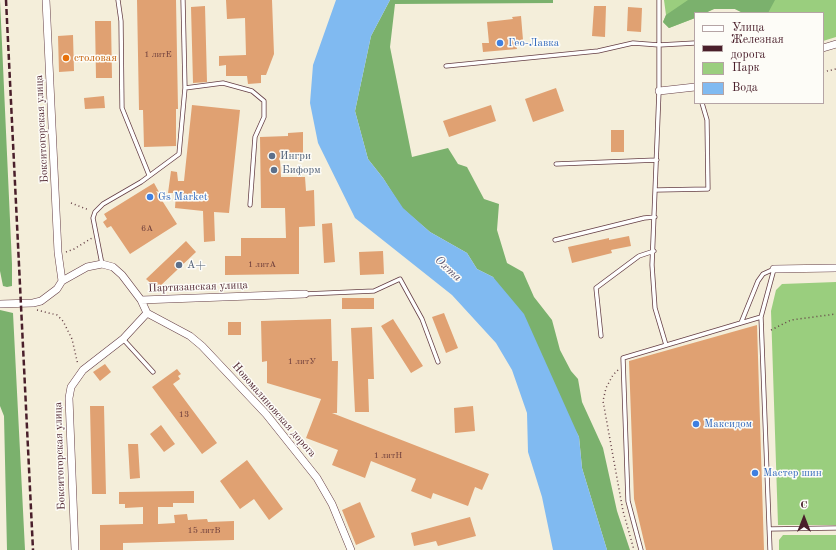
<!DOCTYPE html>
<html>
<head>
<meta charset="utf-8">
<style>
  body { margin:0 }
  #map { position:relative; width:836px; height:550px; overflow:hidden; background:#f4eeda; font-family:"Old Standard TT",serif }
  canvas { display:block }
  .legend { position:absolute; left:694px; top:12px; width:130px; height:92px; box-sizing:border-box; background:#fdfcf7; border:1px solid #b5a4a5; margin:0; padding:5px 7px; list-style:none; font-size:12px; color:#4a1f2b }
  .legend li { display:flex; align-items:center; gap:8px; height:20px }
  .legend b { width:20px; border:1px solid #b5a4a5 }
  .north { position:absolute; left:784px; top:498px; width:40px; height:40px; -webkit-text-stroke:3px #fdfcf7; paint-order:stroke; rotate:0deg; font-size:11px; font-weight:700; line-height:16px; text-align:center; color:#4a1f2b }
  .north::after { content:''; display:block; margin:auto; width:14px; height:18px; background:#4a1f2b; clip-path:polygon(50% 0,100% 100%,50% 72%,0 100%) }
</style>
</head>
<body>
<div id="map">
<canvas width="836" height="550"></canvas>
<ul class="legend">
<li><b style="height:5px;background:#fff"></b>Улица</li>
<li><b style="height:5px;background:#4a1f2b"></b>Железная дорога</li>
<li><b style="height:11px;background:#9ace7e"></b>Парк</li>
<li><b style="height:11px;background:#80baf1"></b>Вода</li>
</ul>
<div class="north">С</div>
</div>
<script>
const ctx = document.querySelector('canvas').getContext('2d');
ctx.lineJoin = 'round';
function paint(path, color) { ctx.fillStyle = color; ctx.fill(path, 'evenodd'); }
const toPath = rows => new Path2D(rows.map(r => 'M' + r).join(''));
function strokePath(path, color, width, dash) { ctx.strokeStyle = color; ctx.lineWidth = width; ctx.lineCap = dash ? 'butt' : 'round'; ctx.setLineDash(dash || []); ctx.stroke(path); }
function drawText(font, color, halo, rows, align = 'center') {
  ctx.font = font + ' "Old Standard TT",serif'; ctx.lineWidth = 3; ctx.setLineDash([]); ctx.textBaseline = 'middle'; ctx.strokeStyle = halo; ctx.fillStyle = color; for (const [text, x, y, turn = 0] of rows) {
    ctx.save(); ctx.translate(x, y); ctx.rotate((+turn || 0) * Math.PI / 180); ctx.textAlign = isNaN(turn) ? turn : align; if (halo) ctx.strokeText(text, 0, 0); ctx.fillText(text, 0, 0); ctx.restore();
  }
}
paint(toPath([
  [664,0,836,0,836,37,823,41,823,13,743,13,735,9,714,9,705,13,695,13,695,18,669,28,663,22,666,15],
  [836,282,836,525,778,525,771,311,776,290,782,284],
  [783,535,836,535,836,550,779,550,779,540]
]), '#9ace7e');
paint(toPath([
  [0,0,12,264,12,286,7,287,3,286,0,271],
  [390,0,553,0,553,3,395,4,390,47,412,157,448,148,458,164,467,167,484,199,499,204,497,230,507,263,523,272,534,297,552,320,560,350,571,371,578,379,582,402,603,448,617,511,630,550,607,550,582,468,579,437,493,277,477,269,467,253,430,232,402,208,383,178,368,159,355,111,371,36],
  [688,0,775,0,768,13,743,13,735,9,714,9,705,13,695,13,695,18,669,28,663,22,666,15],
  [0,310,13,313,25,550,7,550,4,416,0,406]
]), '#7bb16d');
paint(toPath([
  [336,0,390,0,371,36,355,111,368,159,383,178,403,208,430,232,467,253,477,269,493,277,524,314,579,437,582,468,607,550,553,550,542,497,528,452,527,413,512,370,496,343,452,295,355,218,318,143,310,103,313,65]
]), '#80baf1');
paint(toPath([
  [137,0,176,0,178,109,176,109,176,146,144,147,143,110,139,110],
  [226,0,272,0,274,54,266,75,261,75,261,83,248,84,247,76,226,76,226,65,219,66,219,56,246,55,245,18,227,19],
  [205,6,207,82,193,83,191,7],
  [594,6,606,6,605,37,592,36],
  [628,7,642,8,641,32,627,31],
  [521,16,523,40,516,41,517,49,483,52,482,43,489,43,487,22,513,19,512,17],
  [95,21,111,21,112,78,96,78],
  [73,35,74,71,59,72,58,36],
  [556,88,564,111,533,122,525,99],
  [104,96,105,108,85,109,84,98],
  [192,105,240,110,229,213,214,212,215,241,204,242,203,211,175,208,176,193,168,193,171,171,177,172,178,181,184,181],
  [491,105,496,121,449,137,443,121],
  [611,130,624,130,624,152,611,152],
  [303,132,303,160,280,160,281,177,305,177,306,191,314,190,315,226,299,227,299,274,225,275,225,256,241,256,241,238,286,238,285,208,261,208,260,137,288,136,288,133],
  [154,183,159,192,156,191,177,224,130,254,111,226,107,228,103,222,107,219,104,214],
  [332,223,335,262,324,263,322,224],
  [629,236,631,246,611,250,612,253,572,263,568,247,609,238,609,240],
  [186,241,196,252,157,289,146,279],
  [383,251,384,274,360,275,359,252],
  [342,298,374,298,374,309,342,309],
  [444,313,458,348,446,353,432,317],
  [331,319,332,361,338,361,337,413,332,413,489,474,482,490,475,487,468,506,433,493,431,499,411,491,416,479,371,461,365,478,332,465,338,450,306,438,321,399,267,383,267,361,262,362,261,321],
  [393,319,423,366,411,373,381,326],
  [228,322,241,322,241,335,228,335],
  [757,325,764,550,646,550,634,499,629,361],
  [372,327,374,379,368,379,369,412,355,412,351,328],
  [105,364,111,372,100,381,93,372],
  [177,369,181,374,178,376,180,379,173,384,217,443,202,454,152,387],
  [90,406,104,406,106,494,92,494],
  [473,406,475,431,455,433,454,408],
  [161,425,175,444,164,452,150,434],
  [128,444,138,444,140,478,130,479],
  [247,460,283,509,269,520,254,499,240,509,220,481],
  [194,491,194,503,173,503,173,507,158,507,158,524,175,523,174,515,187,514,188,520,207,519,208,522,234,521,234,540,123,543,123,550,100,550,100,525,143,524,143,507,125,508,125,504,119,504,119,492],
  [360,502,375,537,356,545,342,510],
  [470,517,476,536,438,546,436,541,414,546,411,533]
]), '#e0a172');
const lane = toPath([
  [118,0,121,21,122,108,149,175],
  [659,0,659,91,652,265,655,308,666,345],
  [446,66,598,51,633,43,659,45,695,43],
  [185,88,223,83,252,91,264,101,264,117,255,137,250,205],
  [556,164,657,160],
  [656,190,708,189,707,120,702,103],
  [555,240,644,218,655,217],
  [102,264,93,218,95,212,103,204,141,182,179,154,185,88,183,0],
  [305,294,374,291,400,279,422,319,438,362],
  [741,323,758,281,763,274,774,269],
  [601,336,596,288,639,256,654,251],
  [123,339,153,372],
  [769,529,836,528],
  [641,550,628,501,623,358,761,317],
  [770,550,761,317,774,269]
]);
const street = toPath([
  [46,0,58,252,62,281],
  [823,48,836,44],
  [659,91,695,87],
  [774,269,836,268],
  [0,304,33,303,41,301,57,289,62,281,87,267,102,264,113,267,122,275,141,300,305,294],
  [147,313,190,336,202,346,266,414,317,478,332,504,351,550],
  [75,550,69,398,71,387,83,370,123,339,147,313,141,300]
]);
strokePath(lane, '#643e45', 5);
strokePath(street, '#643e45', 8);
strokePath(toPath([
  [823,72,836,69],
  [71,203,89,210],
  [66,252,74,249,92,238],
  [37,310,57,315,63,321,72,339,78,365],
  [771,330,791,320,836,314],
  [618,370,613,375,606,388,603,401,623,511,634,550]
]), '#643e45', 1.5, [1, 3]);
strokePath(lane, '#fff', 3.5);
strokePath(street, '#fff', 7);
strokePath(toPath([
  [6,0,33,550]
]), '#4a1f2b', 2.5, [6, 3]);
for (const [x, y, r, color] of [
  [500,43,4,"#3f7fe0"],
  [66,58,4,"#e8710a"],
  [272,156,4,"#5c6f8a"],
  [274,170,4,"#5c6f8a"],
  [150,197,4,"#3f7fe0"],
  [179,265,4,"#5c6f8a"],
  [696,424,4,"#3f7fe0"],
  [755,473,4,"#3f7fe0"]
]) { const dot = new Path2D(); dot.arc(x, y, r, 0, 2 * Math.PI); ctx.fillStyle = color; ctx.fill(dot); strokePath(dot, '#fdfcf7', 1.5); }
drawText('9px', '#70403d', null, [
  ["1 литЕ",158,55],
  ["6А",147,229],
  ["1 литА",262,265],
  ["1 литУ",302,362],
  ["13",184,415],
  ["1 литН",388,456],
  ["15 литВ",204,531]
]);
drawText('11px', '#366cbe', '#fdfcf7', [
  ["Гео-Лавка",508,43],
  ["Gs Market",158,197],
  ["Максидом",704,424],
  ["Мастер шин",763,473]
], 'left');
drawText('11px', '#c56008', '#fdfcf7', [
  ["столовая",74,58]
], 'left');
drawText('11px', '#4a1f2b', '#fdfcf7', [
  ["Бокситогорская улица",42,129,-93],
  ["Партизанская улица",198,287,-2],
  ["Новомалиновская дорога",274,410,49],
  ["Бокситогорская улица",60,456,-92]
]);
drawText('11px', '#4e5e75', '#fdfcf7', [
  ["Ингри",280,156],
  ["Биформ",282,170],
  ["А+",187,265]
], 'left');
drawText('italic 12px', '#5d5570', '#fdfcf7', [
  ["Охта",448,269,43]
]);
</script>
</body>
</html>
